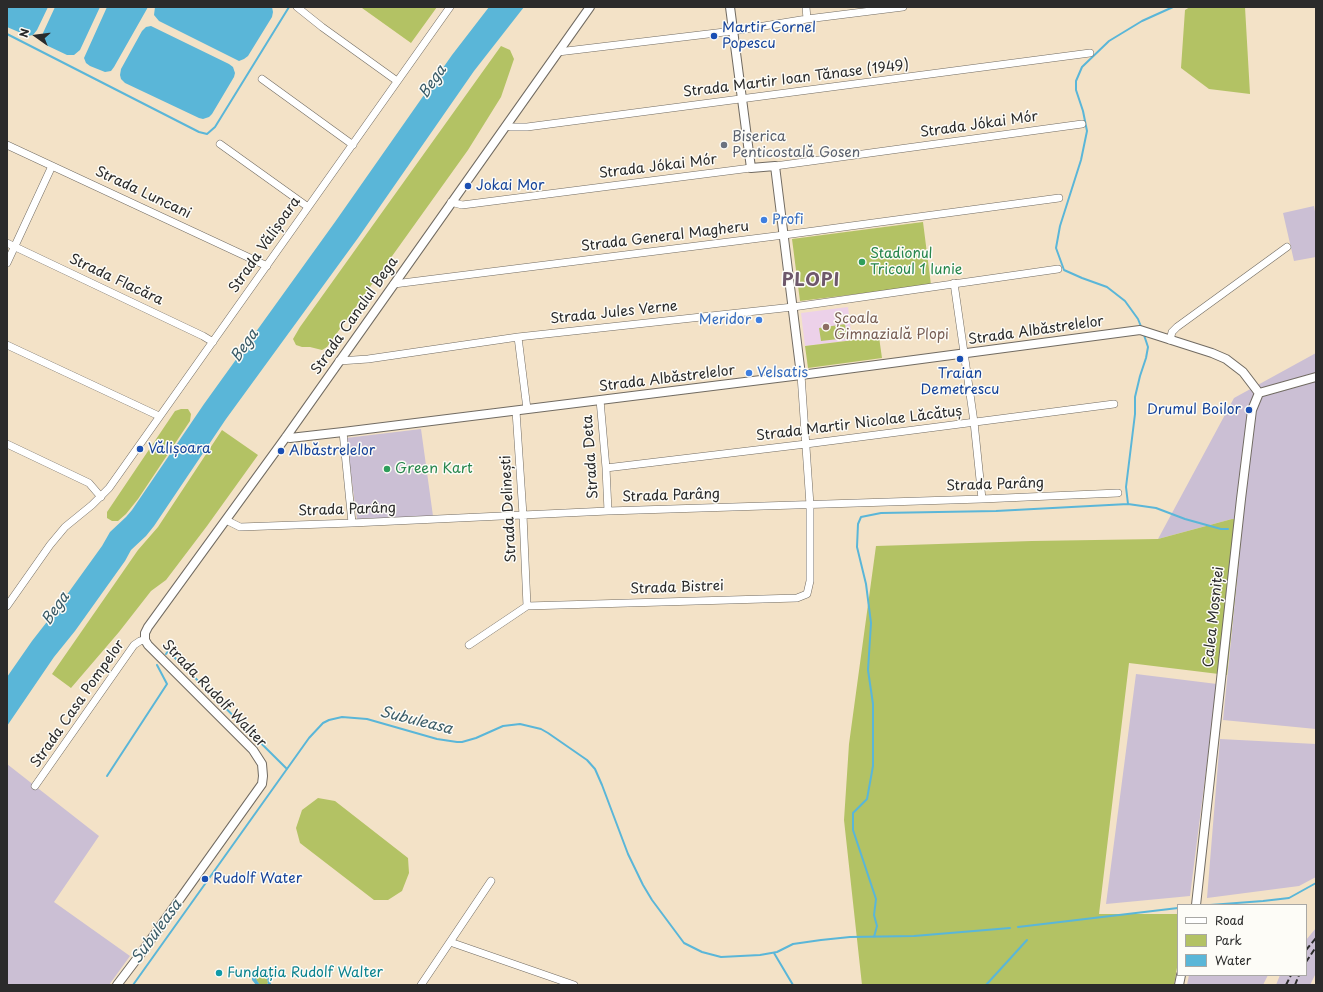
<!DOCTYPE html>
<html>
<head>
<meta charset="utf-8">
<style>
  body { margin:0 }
  #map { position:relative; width:1323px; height:992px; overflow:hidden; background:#f3e2c7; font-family:"Playpen Sans",sans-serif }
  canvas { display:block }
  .frame { position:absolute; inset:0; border:8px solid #2b2b2b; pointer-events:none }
  .legend { position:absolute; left:1177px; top:904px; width:130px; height:72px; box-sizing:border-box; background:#fdfcf7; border:1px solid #a9a8a5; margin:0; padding:5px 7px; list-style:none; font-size:12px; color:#2b2b2b }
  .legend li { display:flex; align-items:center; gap:8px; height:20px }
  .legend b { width:20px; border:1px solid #a9a8a5 }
  .north { position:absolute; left:16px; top:16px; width:40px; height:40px; -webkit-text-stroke:3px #fdfcf7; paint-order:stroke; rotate:284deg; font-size:11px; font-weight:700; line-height:16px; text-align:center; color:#2b2b2b }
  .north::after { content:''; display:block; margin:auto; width:14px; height:18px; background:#2b2b2b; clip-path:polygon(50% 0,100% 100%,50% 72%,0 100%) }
</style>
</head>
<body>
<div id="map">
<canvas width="1323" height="992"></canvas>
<div class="frame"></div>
<ul class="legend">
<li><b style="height:5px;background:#fff"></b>Road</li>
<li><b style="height:11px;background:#b3c264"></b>Park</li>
<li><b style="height:11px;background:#5ab6d8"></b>Water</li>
</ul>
<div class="north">N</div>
</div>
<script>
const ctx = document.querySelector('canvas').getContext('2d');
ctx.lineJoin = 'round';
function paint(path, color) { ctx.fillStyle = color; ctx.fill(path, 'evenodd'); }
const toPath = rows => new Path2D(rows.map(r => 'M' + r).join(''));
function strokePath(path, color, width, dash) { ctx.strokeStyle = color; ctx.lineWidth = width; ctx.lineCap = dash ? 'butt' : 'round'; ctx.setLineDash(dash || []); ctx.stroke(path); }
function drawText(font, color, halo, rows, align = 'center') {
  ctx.font = font + ' "Playpen Sans",sans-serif'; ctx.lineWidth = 3; ctx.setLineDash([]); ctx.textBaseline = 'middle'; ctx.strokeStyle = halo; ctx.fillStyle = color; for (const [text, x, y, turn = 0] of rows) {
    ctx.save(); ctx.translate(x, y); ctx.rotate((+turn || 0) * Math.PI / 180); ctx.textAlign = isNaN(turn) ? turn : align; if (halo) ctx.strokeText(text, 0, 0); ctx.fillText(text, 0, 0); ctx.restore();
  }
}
paint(toPath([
  [848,307,852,340,805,346,801,313]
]), '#ecd1e9');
paint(toPath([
  [1314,206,1316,217,1316,257,1294,261,1283,213],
  [1316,353,1316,729,1223,720,1243,520,1232,519,1158,539,1234,398],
  [421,429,433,516,357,519,346,438],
  [1136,674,1217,684,1190,896,1106,904],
  [1220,739,1316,744,1316,877,1299,886,1207,898],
  [7,764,99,836,54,902,130,956,109,985,7,985],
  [1316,928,1316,973,1310,985,1276,985,1280,975,1306,975,1306,940],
  [1189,975,1268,975,1263,985,1187,985]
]), '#cbbfd4');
paint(toPath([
  [363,7,437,7,411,43,362,8],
  [1190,7,1245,7,1250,94,1209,89,1181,68,1185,10],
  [501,46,510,50,514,59,501,97,468,150,327,347,322,350,310,347,302,347,296,345,293,339,300,327],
  [923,222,931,285,800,301,792,239],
  [845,324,847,338,821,341,819,328],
  [879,337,882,358,808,368,805,346],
  [181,409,188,409,191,414,190,421,138,499,126,514,118,521,112,521,107,518,107,512,175,411],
  [222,430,258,455,207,526,166,580,151,591,119,632,71,688,52,674,138,550,158,527],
  [1232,519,1243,520,1227,675,1129,663,1099,914,1178,914,1178,962,1174,985,862,985,844,820,849,744,876,546,1032,541,1158,539],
  [318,798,335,801,408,858,409,873,402,891,388,900,374,900,300,843,296,828,302,810],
  [260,975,264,976,267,979,268,983,266,985,260,985,257,981,256,979]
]), '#b3c264');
paint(toPath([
  [7,7,48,7,37,30,33,35,28,36,7,27],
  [55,7,100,7,80,50,74,55,67,55,48,46,43,41,43,33],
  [107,7,148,7,114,67,111,71,105,72,90,66,86,63,84,58],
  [155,7,272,7,273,12,272,17,248,56,244,59,239,61,159,21,154,15],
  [489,7,524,7,474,71,358,238,226,419,154,526,146,536,131,550,125,561,75,631,54,657,7,726,7,677,32,641,53,614,102,546,110,532,126,517,132,510,204,404,335,222,452,55],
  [151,26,229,64,233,67,235,73,234,77,212,114,209,117,203,119,199,118,125,83,121,79,120,75,121,69,142,31,146,27],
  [267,970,270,973,271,985,266,985,268,983,267,979,262,975,260,975,256,979,260,985,256,985,252,980,252,977,259,971]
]), '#5ab6d8');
strokePath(toPath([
  [7,34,199,132,207,134,215,127,289,7],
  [1142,329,1138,319,1125,301,1107,287,1082,278,1064,270,1056,248,1060,226,1081,160,1087,131,1083,111,1076,90,1076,81,1082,67,1109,41,1142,21,1173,7],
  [1128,504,1126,487,1135,414,1135,397,1140,376,1146,358,1148,347,1144,335],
  [166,654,168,651,287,769],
  [107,776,167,684,157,665],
  [1210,905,1263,901,1289,898,1316,883],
  [1018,927,1178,908],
  [874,937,877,926,874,915,876,899,853,830,853,813,867,799,873,766,873,704,868,670,871,623,866,584,857,547,858,524,861,517,881,513,996,511,1128,504,1156,508,1185,519,1221,529,1228,529],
  [774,953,793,985],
  [133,985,309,738,323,723,329,720,342,717,367,719,437,739,457,742,462,742,476,738,503,726,520,724,541,729,548,733,587,760,595,769,602,785,628,854,643,885,652,900,684,943,702,952,721,957,760,955,777,952,793,944,821,940,850,937,914,936,1010,928],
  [986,985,1027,940]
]), '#5ab6d8', 2);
const minor = toPath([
  [297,7,322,27,397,81],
  [806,7,807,19],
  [558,52,733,31,807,19,903,7],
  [262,79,353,145],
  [506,126,511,127,527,127,1090,53],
  [220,144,308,207],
  [7,145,267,266],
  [775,166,1082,124],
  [451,202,462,205,470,204,751,168],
  [7,243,203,336,213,342],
  [7,263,52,166],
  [954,283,974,422,982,499],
  [394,284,784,235,1059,198],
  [518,337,527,409],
  [1170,340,1172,332,1177,327,1287,247],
  [7,345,159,416],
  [339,361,368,359,518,337,793,307,1058,269],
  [600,400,606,468,608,511],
  [516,411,523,515,527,606],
  [343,432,352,523],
  [7,444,89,483,101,497],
  [606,468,806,444,1114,404],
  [226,520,240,527,352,523,608,511,982,499,1118,493],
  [7,606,50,545,65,527,92,505,109,488,450,7],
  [469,645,527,606,797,598,807,594,810,581,810,505,801,375],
  [35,786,134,645,140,641,145,640],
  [450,942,574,985],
  [421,985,491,881]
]);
const tertiary = toPath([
  [730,7,751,168,775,166,801,375],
  [286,437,290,438,343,432,801,375,1140,330,1212,353,1226,359,1243,372,1259,393],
  [1196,905,1241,499,1252,410,1259,393,1316,377],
  [117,985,142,952,262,784,263,776,262,764,253,750,148,645,145,640,145,633,148,627,286,437,590,7],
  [1179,985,1181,975]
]);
strokePath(minor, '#716b62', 8);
strokePath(tertiary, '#716b62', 10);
strokePath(minor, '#fff', 7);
strokePath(tertiary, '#fff', 8);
strokePath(toPath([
  [1306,950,1316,938],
  [1306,962,1316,947],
  [1286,985,1291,975],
  [1295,985,1299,975]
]), '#2b2b2b', 2, [6, 3]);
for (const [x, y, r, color] of [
  [714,36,4,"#1a4fb4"],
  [724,145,4,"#6b7280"],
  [468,186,4,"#1a4fb4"],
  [764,220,4,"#3f7fe0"],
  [862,262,4,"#2e9e5b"],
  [759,320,4,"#3f7fe0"],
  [826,327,4,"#8d6e63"],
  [960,359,4,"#1a4fb4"],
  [749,373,4,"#3f7fe0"],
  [1249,410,4,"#1a4fb4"],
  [140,449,4,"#1a4fb4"],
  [281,451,4,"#1a4fb4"],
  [387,469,4,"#2e9e5b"],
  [205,879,4,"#1a4fb4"],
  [219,973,4,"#0f9aa8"]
]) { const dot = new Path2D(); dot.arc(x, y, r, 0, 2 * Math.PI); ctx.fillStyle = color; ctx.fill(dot); strokePath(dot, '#fdfcf7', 1.5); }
drawText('14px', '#164399', '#fdfcf7', [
  ["Martir Cornel",722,28],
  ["Popescu",722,44],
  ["Jokai Mor",476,186],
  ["Traian",960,374,"center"],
  ["Demetrescu",960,390,"center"],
  ["Drumul Boilor",1241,410,"right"],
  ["Vălișoara",148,449],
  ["Albăstrelelor",289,451],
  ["Rudolf Water",213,879]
], 'left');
drawText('14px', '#2b2b2b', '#fdfcf7', [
  ["Strada Martir Ioan Tănase (1949)",796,79,-7],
  ["Strada Jókai Mór",979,125,-8],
  ["Strada Jókai Mór",658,167,-7],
  ["Strada Luncani",143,193,25],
  ["Strada General Magheru",665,237,-7],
  ["Strada Vălișoara",265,245,-55],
  ["Strada Flacăra",116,280,25],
  ["Strada Jules Verne",614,313,-6],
  ["Strada Canalul Bega",355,316,-55],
  ["Strada Albăstrelelor",1036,331,-8],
  ["Strada Albăstrelelor",667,379,-7],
  ["Strada Martir Nicolae Lăcătuș",859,424,-7],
  ["Strada Deta",591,457,-94],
  ["Strada Parâng",995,485,-2],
  ["Strada Parâng",671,496,-2],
  ["Strada Delinești",509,509,-93],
  ["Strada Parâng",347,510,-2],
  ["Strada Bistrei",677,588,-2],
  ["Calea Moșniței",1214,617,-84],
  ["Strada Rudolf Walter",214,694,46],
  ["Strada Casa Pompelor",78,704,-55]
]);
drawText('14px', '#5b616d', '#fdfcf7', [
  ["Biserica",732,137],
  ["Penticostală Gosen",732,153]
], 'left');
drawText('14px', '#366cbe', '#fdfcf7', [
  ["Profi",772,220],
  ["Meridor",751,320,"right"],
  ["Velsatis",757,373]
], 'left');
drawText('14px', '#27864d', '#fdfcf7', [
  ["Stadionul",870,254],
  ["Tricoul 1 Iunie",870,270],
  ["Green Kart",395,469]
], 'left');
drawText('14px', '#785e54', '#fdfcf7', [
  ["Școala",834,319],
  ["Gimnazială Plopi",834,335]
], 'left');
drawText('14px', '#0d838f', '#fdfcf7', [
  ["Fundația Rudolf Walter",227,973]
], 'left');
drawText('italic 15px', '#3b5c68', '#fdfcf7', [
  ["Bega",433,82,-55],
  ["Bega",245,346,-55],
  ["Bega",56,609,-55],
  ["Subuleasa",416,721,14],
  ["Subuleasa",157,932,-54]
]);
ctx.letterSpacing = '1px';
drawText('bold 18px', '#6e586b', '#fdfcf7', [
  ["PLOPI",811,281]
]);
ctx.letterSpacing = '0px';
</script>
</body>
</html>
